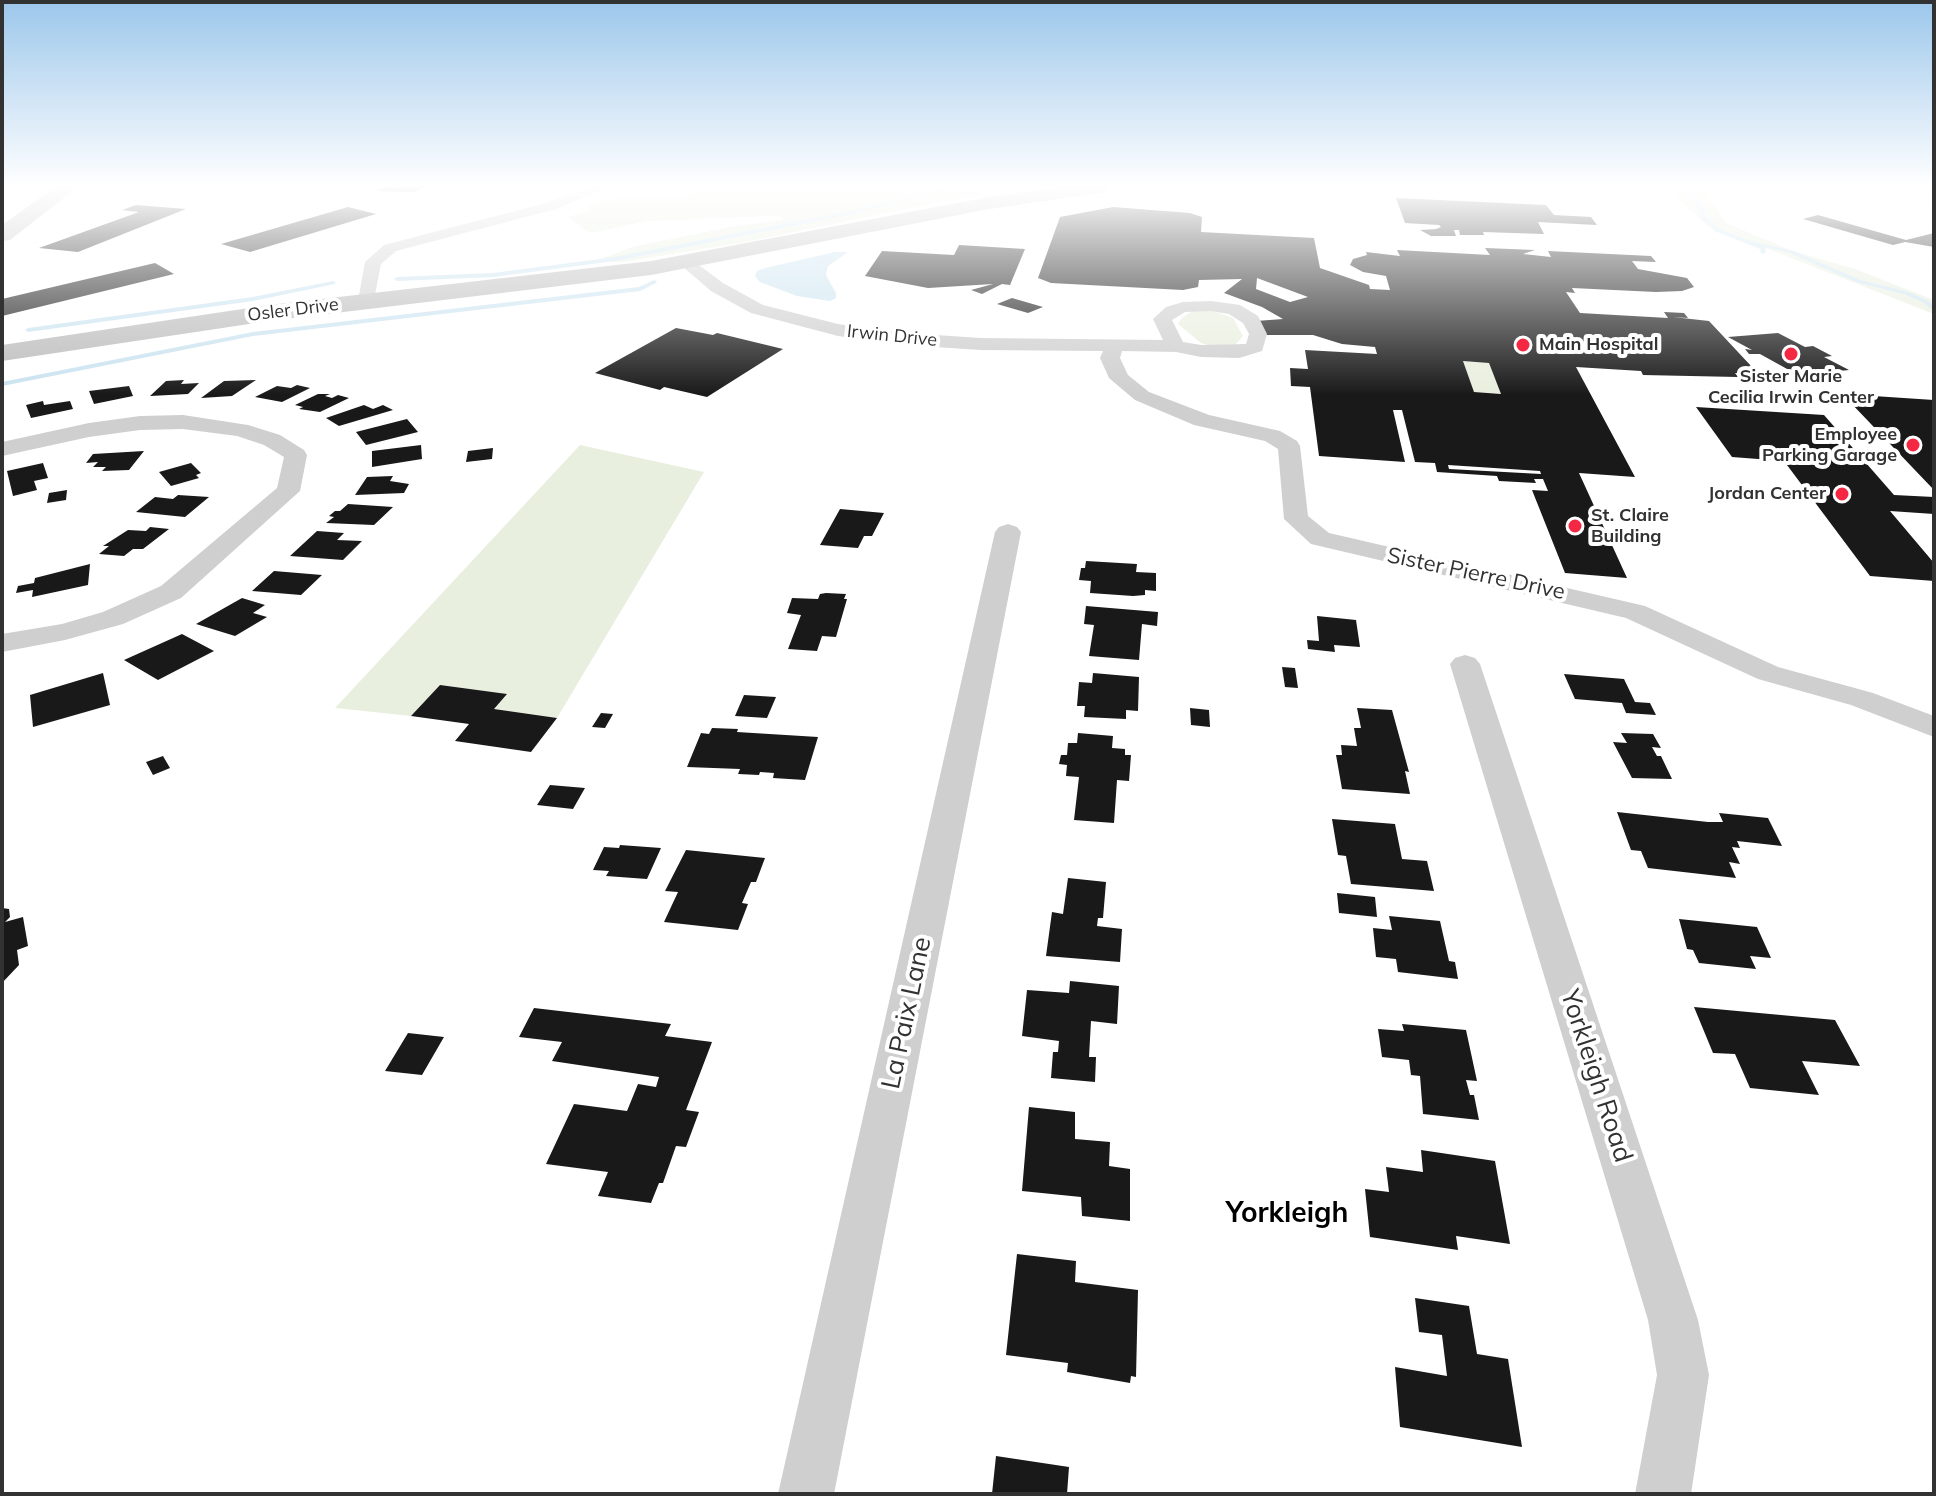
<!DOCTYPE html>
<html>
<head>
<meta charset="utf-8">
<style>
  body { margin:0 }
  #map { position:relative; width:1936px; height:1496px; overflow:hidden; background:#fff; font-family:Mulish,sans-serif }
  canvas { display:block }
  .frame { position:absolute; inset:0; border:4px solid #323232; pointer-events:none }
</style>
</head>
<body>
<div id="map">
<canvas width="1936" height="1496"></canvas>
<div class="frame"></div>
</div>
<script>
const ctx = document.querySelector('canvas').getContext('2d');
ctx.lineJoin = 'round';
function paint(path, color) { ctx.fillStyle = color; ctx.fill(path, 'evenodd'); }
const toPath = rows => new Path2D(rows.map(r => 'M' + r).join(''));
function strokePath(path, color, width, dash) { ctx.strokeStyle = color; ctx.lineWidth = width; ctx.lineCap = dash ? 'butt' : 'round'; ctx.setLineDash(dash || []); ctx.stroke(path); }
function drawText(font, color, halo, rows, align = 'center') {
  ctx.font = font + ' Mulish,sans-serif'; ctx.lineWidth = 8; ctx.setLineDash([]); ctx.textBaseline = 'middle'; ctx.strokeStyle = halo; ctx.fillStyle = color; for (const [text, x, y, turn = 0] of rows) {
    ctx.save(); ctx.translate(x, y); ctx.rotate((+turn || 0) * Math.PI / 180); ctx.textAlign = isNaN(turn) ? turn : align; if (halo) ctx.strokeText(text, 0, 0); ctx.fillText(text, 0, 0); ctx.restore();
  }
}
paint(toPath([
  [744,186,1036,186,929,204,746,242,622,262,607,262,603,258,632,247,735,226,783,220,780,216,769,216,647,221,590,233,568,217,591,210,588,205,620,197,672,197,730,190],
  [1671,186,1708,186,1704,190,1706,194,1726,223,1793,251,1855,269,1934,300,1934,314,1707,225,1681,202],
  [1194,310,1213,311,1233,318,1243,336,1236,344,1212,346,1201,343,1178,324,1182,318],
  [1463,361,1489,363,1501,394,1474,392],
  [580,445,704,472,557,718,494,709,506,694,440,685,411,716,335,708]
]), '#e9efdf');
paint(toPath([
  [835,252,848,252,828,266,826,275,836,293,836,298,830,301,797,296,760,282,755,276,757,271,765,268]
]), '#cae3f0');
paint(toPath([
  [958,186,964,186,844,216,615,261,493,277,397,281,394,279,397,277,493,273,615,257,844,212,958,186],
  [1413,186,1612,186,1620,187,1618,188,1415,187,1413,186],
  [1693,186,1694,195,1704,208,1705,217,1719,229,1747,240,1794,251,1860,280,1908,292,1927,300,1934,306,1934,311,1923,302,1904,294,1856,282,1790,253,1765,247,1766,253,1761,254,1760,249,1715,231,1701,219,1698,208,1690,195,1689,188,1665,189,1663,188,1678,186,1693,186],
  [654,280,657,282,656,283,640,291,253,336,2,386,2,382,253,332,639,287,654,280],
  [333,281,336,283,335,284,253,301,28,332,25,330,28,328,253,297,333,281]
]), '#cae3f0');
paint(toPath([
  [386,186,426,186,415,192,377,191],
  [1396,198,1546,205,1554,215,1591,217,1597,225,1538,222,1544,234,1483,232,1484,235,1460,235,1459,230,1454,230,1456,236,1431,236,1420,230,1436,229,1441,227,1439,225,1405,223],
  [136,205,186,209,78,252,39,248,139,212,122,210],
  [348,207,376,214,250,252,221,244],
  [1113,207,1190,213,1202,217,1201,232,1314,238,1320,268,1369,285,1370,289,1390,290,1386,276,1363,272,1350,265,1353,259,1367,255,1366,252,1400,256,1397,250,1490,255,1485,248,1535,250,1523,254,1551,257,1548,251,1651,256,1656,262,1632,261,1638,269,1687,278,1694,287,1682,291,1656,292,1572,288,1575,293,1566,292,1580,313,1668,318,1664,312,1684,313,1688,318,1673,317,1709,321,1752,367,1742,367,1749,374,1735,373,1738,377,1643,375,1641,371,1576,367,1635,477,1579,473,1627,578,1565,573,1532,490,1548,491,1543,479,1534,479,1536,483,1499,481,1497,476,1437,472,1435,463,1415,462,1402,410,1393,410,1405,462,1319,456,1310,387,1291,386,1290,368,1308,369,1305,350,1377,354,1375,347,1342,344,1313,335,1264,335,1256,321,1283,319,1262,307,1224,293,1242,279,1199,280,1198,287,1183,290,1051,283,1038,278,1060,217],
  [1257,278,1308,297,1290,302,1256,289],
  [1463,361,1489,363,1501,394,1474,392],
  [1448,465,1540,471,1541,474,1449,469],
  [1818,215,1906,240,1934,233,1934,247,1905,242,1893,245,1803,219],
  [959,245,1025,249,1010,285,1002,284,982,294,971,290,993,284,928,288,865,276,882,251,954,255],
  [155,263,174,274,2,316,2,299],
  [1012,298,1043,307,1028,313,997,304],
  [676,328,713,335,717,333,783,349,707,397,664,387,660,390,595,373],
  [1778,333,1805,347,1813,346,1832,356,1824,357,1849,370,1798,375,1760,354,1749,354,1745,349,1752,350,1728,337],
  [184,380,181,384,199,383,188,394,150,396,166,381],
  [256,380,232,396,201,398,224,381],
  [297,385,310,388,282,402,255,397,277,386,291,388],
  [129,386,133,396,94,404,89,391],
  [318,394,330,394,325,396,332,398,338,395,349,398,320,412,299,409,303,407,295,405],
  [1843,394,1934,400,1934,490,1849,401],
  [43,401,44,405,70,401,73,409,31,418,26,405],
  [364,405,373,409,383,405,393,410,339,426,326,418],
  [1696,407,1824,415,1894,495,1934,497,1934,514,1890,511,1934,563,1934,581,1870,576,1784,461,1732,457],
  [407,419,418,432,366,445,356,432],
  [421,445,422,459,372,467,372,451],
  [493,448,492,459,466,462,468,451],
  [144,451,129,470,102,471,106,467,93,467,98,462,86,463,93,454],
  [43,463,48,478,34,481,37,490,13,496,7,471],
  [191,463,201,473,196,475,199,478,171,486,159,472],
  [393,476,390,481,409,484,404,493,355,495,367,477],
  [67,490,66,500,47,503,49,493],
  [178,495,209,497,185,517,136,512,155,497,173,499],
  [348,504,393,507,374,525,326,523,334,517,329,516,335,511,340,511],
  [840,509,884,513,872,536,864,536,858,548,820,545],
  [150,527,169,529,143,549,133,549,124,556,99,554,109,546,103,546,128,530,146,531],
  [317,531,344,533,337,540,362,541,343,560,290,556],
  [1086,561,1137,564,1136,572,1156,573,1156,591,1145,590,1145,595,1133,596,1090,593,1091,581,1079,580,1081,568,1085,568],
  [90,564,88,585,32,597,33,590,16,593,18,586,34,583,35,578],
  [274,571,322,575,301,595,252,591],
  [826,593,846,594,844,599,847,599,836,637,822,636,817,651,788,649,801,615,787,613,792,598,818,599,820,594],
  [242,598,265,605,253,613,267,617,235,636,196,624],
  [1086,606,1158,612,1157,626,1142,624,1139,660,1089,656,1094,625,1084,624],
  [1317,616,1356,620,1360,647,1334,645,1335,652,1308,649,1307,640,1319,641],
  [182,634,214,651,158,680,124,660],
  [1282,667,1295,668,1298,688,1285,687],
  [103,673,110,705,33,727,30,695],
  [1093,673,1139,677,1138,711,1126,710,1126,719,1084,717,1085,706,1077,706,1079,682,1092,683],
  [1564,674,1624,679,1635,702,1650,703,1656,715,1626,713,1622,703,1575,699],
  [440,685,507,694,494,709,557,718,531,752,455,741,469,724,411,716],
  [744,695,776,697,767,718,735,716],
  [1190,708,1209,710,1210,727,1191,725],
  [1357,708,1392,710,1409,772,1405,771,1410,794,1342,789,1336,755,1342,755,1341,745,1357,746,1354,728,1361,728],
  [601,713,613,714,605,728,592,727],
  [712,728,738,729,737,732,818,737,805,780,773,778,774,773,760,772,759,775,738,774,740,769,687,767,701,733,709,734],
  [1078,733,1113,736,1112,748,1125,749,1125,755,1131,755,1129,781,1117,780,1114,823,1074,820,1079,777,1066,776,1067,765,1059,764,1061,755,1067,755,1068,743,1077,743],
  [1621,733,1653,734,1661,748,1652,747,1657,756,1661,756,1672,779,1632,778,1613,742,1627,743],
  [163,756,170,768,153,775,146,762],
  [550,785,585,788,573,809,537,805],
  [1617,812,1708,822,1723,822,1719,813,1768,818,1782,846,1737,841,1740,848,1732,847,1740,864,1729,862,1736,878,1648,868,1641,851,1631,850],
  [1332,819,1395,824,1402,859,1427,861,1434,891,1351,884,1346,856,1338,855],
  [620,845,661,848,647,879,606,876,609,871,593,870,604,847,619,848],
  [686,850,765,858,756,882,751,882,742,903,748,904,738,930,664,922,678,892,665,891],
  [1068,878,1106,882,1103,918,1098,918,1097,926,1122,929,1120,962,1046,956,1052,912,1063,914],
  [1337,893,1375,897,1377,917,1339,913],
  [2,908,9,909,10,917,5,922,23,917,28,946,17,950,19,965,2,983],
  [1389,916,1440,921,1449,961,1455,962,1458,979,1398,972,1396,959,1376,957,1373,928,1392,930],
  [1679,919,1757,927,1771,958,1750,956,1756,969,1699,963,1693,950,1687,949],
  [1070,981,1119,986,1117,1024,1091,1021,1089,1057,1096,1057,1095,1082,1051,1078,1053,1052,1058,1052,1059,1041,1022,1036,1027,990,1069,993],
  [1694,1007,1835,1020,1860,1066,1802,1061,1819,1095,1750,1088,1735,1054,1713,1053],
  [534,1008,671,1024,665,1036,712,1042,686,1110,699,1112,686,1147,676,1146,663,1183,659,1183,651,1203,598,1196,608,1172,546,1164,574,1104,627,1111,638,1084,656,1087,659,1077,552,1061,562,1042,519,1037],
  [1402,1024,1466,1030,1477,1081,1466,1080,1470,1095,1474,1095,1479,1120,1423,1114,1420,1076,1411,1075,1409,1060,1382,1057,1378,1029,1404,1031],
  [408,1033,444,1037,422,1075,385,1071],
  [1029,1107,1075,1112,1075,1139,1110,1142,1109,1166,1130,1169,1130,1221,1082,1216,1081,1197,1022,1191],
  [1421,1150,1495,1161,1510,1244,1456,1236,1458,1250,1370,1237,1365,1189,1389,1192,1386,1167,1423,1172],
  [1017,1254,1076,1261,1075,1282,1138,1290,1136,1377,1131,1376,1130,1383,1067,1372,1068,1363,1006,1355],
  [1415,1298,1469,1306,1477,1354,1508,1359,1522,1447,1400,1427,1395,1367,1447,1376,1442,1335,1419,1332],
  [996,1456,1069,1467,1067,1494,992,1494]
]), '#191919');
paint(toPath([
  [593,186,612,186,556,209,396,251,381,264,373,305,361,305,358,301,365,262,384,245,546,203,593,186],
  [688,257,723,283,763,305,838,324,905,333,981,338,1163,340,1153,319,1166,307,1183,302,1211,301,1240,305,1258,316,1267,334,1262,351,1239,358,1201,357,1176,352,1122,351,1120,358,1128,375,1149,392,1209,415,1280,431,1297,441,1300,446,1308,516,1329,533,1645,606,1778,667,1873,693,1934,716,1934,737,1851,705,1758,679,1626,618,1311,544,1284,519,1278,449,1265,441,1194,425,1135,400,1109,378,1100,358,1103,351,981,350,905,345,838,336,751,313,711,291,682,266,680,262,682,258,688,257],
  [1211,311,1229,314,1243,323,1249,334,1246,344,1201,345,1183,342,1172,320,1185,312,1211,311],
  [183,415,248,425,280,435,304,450,307,455,300,491,181,598,123,624,65,640,2,652,2,634,62,624,103,612,161,586,277,488,284,457,264,445,237,436,183,429,140,430,89,437,2,456,2,442,89,423,140,416,183,415],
  [1008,524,1017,527,1021,532,834,1494,778,1494,995,532,999,527,1008,524],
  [1465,655,1475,658,1480,664,1698,1320,1709,1375,1691,1494,1635,1494,1657,1375,1648,1320,1450,664,1455,658,1465,655]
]), '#cfcfcf');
paint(toPath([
  [57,186,79,186,10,240,2,241,2,225,57,186],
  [1068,186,1115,186,1105,192,989,209,651,275,269,321,2,361,2,345,269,305,651,261,989,197,1068,186]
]), '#bcbcbc');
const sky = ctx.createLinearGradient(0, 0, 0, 395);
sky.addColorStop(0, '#9cc7eb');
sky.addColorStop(0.47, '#fff');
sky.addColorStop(1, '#ffffff00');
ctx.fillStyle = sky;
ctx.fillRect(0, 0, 1936, 395);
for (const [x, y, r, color] of [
  [1523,345,8,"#f42843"],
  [1791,354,8,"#f42843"],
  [1913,445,8,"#f42843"],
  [1842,494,8,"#f42843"],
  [1575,526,8,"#f42843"]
]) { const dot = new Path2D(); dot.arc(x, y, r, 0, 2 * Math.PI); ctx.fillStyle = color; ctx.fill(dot); strokePath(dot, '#fff', 3); }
drawText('18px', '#323232', '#fff', [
  ["Osler Drive",293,310,-7],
  ["Irwin Drive",892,336,6]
]);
drawText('bold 18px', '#323232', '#fff', [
  ["Main Hospital",1539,345],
  ["Sister Marie",1791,377,"center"],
  ["Cecilia Irwin Center",1791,398,"center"],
  ["Employee",1897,435,"right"],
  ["Parking Garage",1897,456,"right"],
  ["Jordan Center",1826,494,"right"],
  ["St. Claire",1591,516],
  ["Building",1591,537]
], 'left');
drawText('22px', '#323232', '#fff', [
  ["Sister Pierre Drive",1476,574,12]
]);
drawText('26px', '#323232', '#fff', [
  ["La Paix Lane",907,1013,-78],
  ["Yorkleigh Road",1596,1076,72]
]);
drawText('bold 28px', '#000', '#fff', [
  ["Yorkleigh",1287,1214]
]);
</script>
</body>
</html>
